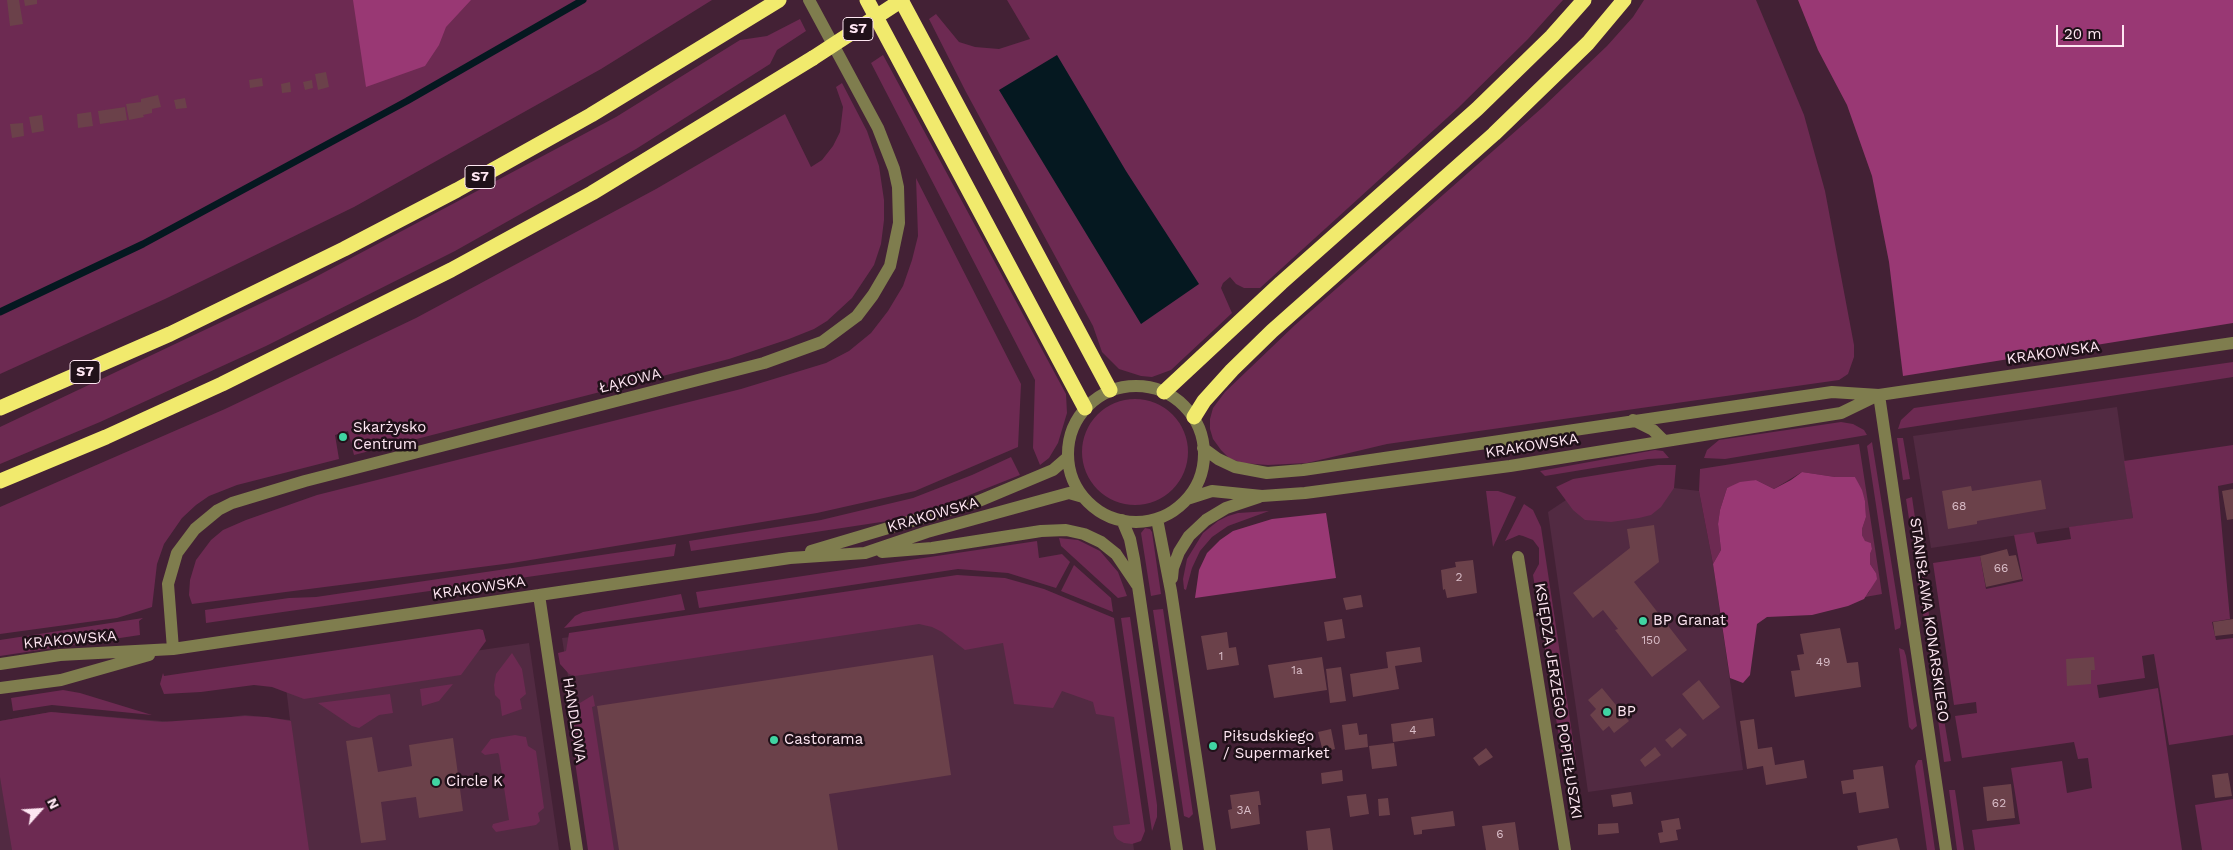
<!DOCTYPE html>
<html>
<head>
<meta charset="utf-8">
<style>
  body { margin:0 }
  #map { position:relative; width:2233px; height:850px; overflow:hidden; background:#432135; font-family:"Work Sans",sans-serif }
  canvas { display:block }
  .north { position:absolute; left:15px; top:785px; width:50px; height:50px; -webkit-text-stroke:4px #201119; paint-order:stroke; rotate:64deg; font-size:14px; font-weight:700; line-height:20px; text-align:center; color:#fee6f2 }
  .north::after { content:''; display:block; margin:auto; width:18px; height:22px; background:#fee6f2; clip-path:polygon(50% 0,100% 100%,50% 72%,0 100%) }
  .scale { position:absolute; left:2056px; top:25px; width:68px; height:22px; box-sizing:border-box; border:2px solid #fee6f2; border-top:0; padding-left:6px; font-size:15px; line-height:18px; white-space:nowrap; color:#fee6f2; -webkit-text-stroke:4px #201119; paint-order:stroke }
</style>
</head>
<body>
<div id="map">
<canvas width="2233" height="850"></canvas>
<div class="north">N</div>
<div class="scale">20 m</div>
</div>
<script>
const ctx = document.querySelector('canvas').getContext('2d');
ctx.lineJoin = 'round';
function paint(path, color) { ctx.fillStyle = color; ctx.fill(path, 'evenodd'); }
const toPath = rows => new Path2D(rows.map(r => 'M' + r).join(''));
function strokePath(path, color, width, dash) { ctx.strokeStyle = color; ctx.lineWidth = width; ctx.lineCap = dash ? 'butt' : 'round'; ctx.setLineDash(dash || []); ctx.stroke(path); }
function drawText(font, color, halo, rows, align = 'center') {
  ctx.font = font + ' "Work Sans",sans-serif'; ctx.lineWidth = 5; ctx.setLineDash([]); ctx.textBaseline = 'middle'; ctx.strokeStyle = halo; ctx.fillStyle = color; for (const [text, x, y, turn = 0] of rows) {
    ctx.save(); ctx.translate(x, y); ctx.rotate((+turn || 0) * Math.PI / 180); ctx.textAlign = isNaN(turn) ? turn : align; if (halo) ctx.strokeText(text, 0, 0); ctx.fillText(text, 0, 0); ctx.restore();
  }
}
paint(toPath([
  [2117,407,2133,518,1931,548,1913,436],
  [1674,488,1699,491,1713,564,1743,770,1588,792,1548,512,1566,500],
  [944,592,1103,621,1134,850,595,850,562,638],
  [529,643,559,850,0,850,0,721,51,712,186,723,245,715,290,720,285,679]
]), '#522a42');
paint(toPath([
  [0,0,712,0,601,69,354,207,165,299,0,374],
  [1007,0,1563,0,1528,39,1458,108,1260,288,1244,288,1236,284,1230,277,1223,283,1221,288,1232,313,1171,370,1152,377,1141,376,1119,369,1102,352,1093,326,966,92,929,19,936,14,959,42,975,47,999,49,1030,39],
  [1644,0,1756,0,1804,115,1825,191,1854,345,1854,357,1848,374,1839,380,1387,444,1307,463,1268,465,1242,463,1229,458,1221,450,1213,439,1210,429,1210,419,1213,408,1225,392,1295,325,1543,107,1607,46,1633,17],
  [800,19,806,31,777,50,770,64,636,149,455,251,266,346,100,422,0,464,0,427,308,281,616,117,740,40,767,36],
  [883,55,1066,394,1067,413,1058,443,1049,458,1040,465,1033,448,1035,380,871,63],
  [842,83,867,131,879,166,884,200,884,220,881,244,874,265,852,298,827,321,814,329,789,339,729,359,354,455,348,431,335,435,339,459,237,485,209,496,196,505,182,518,164,544,157,564,152,607,117,618,0,634,0,507,225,409,416,318,656,189,785,114,811,167,822,160,833,146,840,132,843,107,836,87],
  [916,178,1021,384,1018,447,915,491,817,513,512,563,192,604,189,595,190,580,196,560,211,540,223,530,246,520,317,495,741,389,826,363,849,351,871,333,888,311,903,286,912,260,918,236],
  [2233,362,2233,377,1898,429,1901,420,1914,408],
  '1082 452a53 53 0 1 1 106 0a53 53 0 1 1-106 0Z',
  [1841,422,1853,424,1864,430,1867,435,1725,459,1704,458,1707,450,1719,440],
  [1897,438,1903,438,1910,479,1903,480],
  [1872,442,1901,623,1900,628,1895,630,1867,446],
  [1859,444,1882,594,1865,597,1869,592,1876,573,1870,564,1870,554,1872,549,1871,543,1865,542,1862,535,1862,529,1866,517,1865,501,1855,477,1835,477,1802,472,1774,489,1756,480,1727,488,1720,510,1718,524,1721,550,1713,564,1699,491,1700,469],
  [2233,445,2233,483,2218,486,2230,619,2212,622,2216,640,2233,638,2233,735,2169,745,2154,654,2142,656,2145,678,2097,685,2099,698,2158,688,2182,850,1975,850,1972,830,2020,824,2011,768,2062,761,2067,793,2092,788,2088,758,2078,759,2074,742,1962,758,1955,716,1977,713,1976,702,1954,705,1933,563,1980,556,1986,589,2023,581,2014,535,2034,532,2037,544,2071,539,2069,527,2133,518,2124,461],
  [1655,450,1663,451,1669,458,1648,459,1545,476,1540,471],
  [1011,457,1020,475,914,517,691,551,689,541,821,520,913,498,972,475],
  [1658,465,1676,465,1674,488,1661,507,1651,515,1639,518,1611,522,1585,520,1573,510,1556,487,1573,479],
  [1486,491,1498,491,1516,497,1493,547],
  [1912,497,1917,532,1911,532,1906,499],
  [1524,504,1533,510,1541,527,1576,760,1563,762,1533,575,1539,564,1539,548,1533,540,1523,536,1519,535,1505,541],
  [1269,511,1228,526,1212,537,1200,551,1192,568,1186,590,1184,589,1183,579,1187,559,1203,533,1218,521,1228,516,1238,513],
  [1145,528,1150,529,1152,532,1161,594,1151,596,1141,533],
  [1059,538,1078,540,1100,551,1118,572,1127,596,1118,598,1061,546],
  [1037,541,1039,558,1062,554,1070,562,1056,588,1008,573,958,569,699,608,696,592],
  [676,544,674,556,206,623,205,610,289,598,316,597],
  [1074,565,1111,598,1113,612,1061,591],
  [1922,567,1942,704,1937,705,1916,568],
  [957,575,1005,578,1044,589,1114,618,1145,831,1141,841,1132,844,1124,843,1117,839,1114,834,1113,826,1130,824,1114,717,1096,714,1093,702,1062,691,1053,708,1014,704,1003,643,965,650,942,632,932,627,919,624,575,676,569,674,560,664,558,653,566,651,569,633],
  [681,594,685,610,564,628,575,616,583,612],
  [1163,609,1193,814,1189,818,1184,816,1153,610],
  [1130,617,1157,805,1157,817,1152,831,1121,618],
  [143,618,139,621,140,635,0,656,0,640],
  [479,629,483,630,486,641,461,675,304,699,272,687,254,685,201,692,164,694,160,684,163,673,164,676],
  [1899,648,1904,650,1906,656,1917,726,1912,730,1909,727],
  [512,653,522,669,526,694,520,699,522,709,502,716,500,700,495,695,494,685,496,674],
  [453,684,439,701,422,706,420,689],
  [63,690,80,693,152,715,52,705,13,711,11,698],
  [390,694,393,713,379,715,359,728,352,726,318,703],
  [593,695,595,706,592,707,614,850,588,850,569,721,570,712,575,706],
  [51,712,162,722,245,716,267,717,291,721,309,850,12,850,0,777,0,721],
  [1944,719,1951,761,1944,762,1938,720],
  [515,735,526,737,528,746,536,751,544,808,538,813,540,821,536,825,496,832,492,827,493,824,509,820,499,755,498,753,485,755,481,752,491,739],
  [1918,760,1922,760,1935,850,1927,850,1915,766],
  [1949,790,1955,790,1964,850,1957,850],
  [2233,799,2233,850,2202,850,2195,805]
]), '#6d2a52');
paint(toPath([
  [353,0,471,0,446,27,439,45,425,66,366,87],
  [1798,0,2233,0,2233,323,1903,376,1889,262,1872,176,1847,105,1818,50],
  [1802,472,1835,477,1855,477,1862,490,1865,501,1866,517,1862,529,1862,535,1865,541,1871,543,1872,549,1870,554,1870,564,1876,573,1877,579,1864,599,1848,606,1812,615,1767,617,1757,624,1750,675,1743,683,1730,678,1713,564,1721,550,1718,524,1720,510,1727,488,1740,482,1756,480,1774,489,1791,480],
  [1326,513,1336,578,1195,598,1199,570,1207,553,1220,540,1233,531,1272,519]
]), '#993874');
paint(toPath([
  [1057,55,1126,171,1199,284,1141,324,999,90]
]), '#051820');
strokePath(toPath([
  [0,312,143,244,407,101,583,0]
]), '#051820', 7);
paint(toPath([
  [7,0,19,0,23,24,10,26],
  [24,0,37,0,37,4,25,6],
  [326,72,329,87,318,90,315,74],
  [262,78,263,86,250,88,249,80],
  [312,80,313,88,305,90,303,82],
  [290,82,291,92,282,93,281,84],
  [158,95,161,107,152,109,152,113,143,115,144,117,129,120,126,104,141,102,141,99],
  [185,98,187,108,176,109,174,100],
  [125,107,127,120,100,124,98,111],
  [91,112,93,126,78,128,77,114],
  [42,115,44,131,32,133,29,117],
  [23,123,24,136,12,138,10,124],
  [346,434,348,439,339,441,338,436],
  [2041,480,2046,509,1977,521,1977,524,1948,529,1942,491,1971,486,1972,491],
  [2233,489,2233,519,2227,520,2222,491],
  [1654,525,1659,562,1634,582,1687,650,1652,677,1615,630,1618,629,1603,610,1593,618,1573,593,1630,548,1627,529],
  [2007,549,2009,556,2016,555,2022,579,1986,587,1980,556],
  [1473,560,1477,593,1447,598,1445,589,1443,590,1441,570,1456,567,1455,562],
  [1361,595,1363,607,1346,610,1343,598],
  [1342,619,1345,638,1327,641,1324,622],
  [2233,619,2233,634,2215,636,2213,622],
  [1840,628,1847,663,1858,662,1861,687,1795,697,1791,671,1800,670,1797,655,1804,654,1800,634],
  [1227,632,1229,648,1236,647,1239,665,1207,670,1201,636],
  [1420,647,1422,662,1395,666,1399,689,1353,697,1350,674,1388,668,1386,652],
  [933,655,951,775,829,794,838,850,619,850,597,706],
  [1322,657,1327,690,1274,698,1268,665],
  [2094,657,2095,670,2091,670,2091,684,2067,686,2066,659],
  [1341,667,1346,701,1330,703,1326,669],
  [1699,680,1720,707,1703,720,1682,694],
  [1602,688,1629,721,1614,733,1609,726,1603,731,1590,715,1596,709,1588,700],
  [1433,718,1435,736,1393,742,1391,724],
  [1754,719,1758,749,1772,747,1775,765,1804,760,1807,778,1766,785,1763,766,1747,769,1740,721],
  [1357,723,1359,735,1367,734,1368,747,1345,750,1342,725],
  [1680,728,1687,735,1672,748,1665,740],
  [1331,729,1335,749,1323,752,1318,732],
  [372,737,378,772,412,766,409,745,453,738,463,811,419,818,416,797,381,802,386,840,361,843,346,741],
  [1394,743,1397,766,1372,769,1369,746],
  [1655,747,1661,755,1645,767,1640,760],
  [1486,748,1493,757,1479,766,1473,758],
  [1883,766,1889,808,1859,813,1856,792,1843,794,1841,781,1854,779,1853,770],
  [1342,770,1343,781,1322,784,1321,773],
  [2228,773,2232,796,2215,798,2212,775],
  [2011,784,2015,818,1987,821,1983,787],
  [1259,791,1261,805,1258,805,1260,824,1231,829,1228,810,1232,809,1230,795],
  [1631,792,1633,804,1613,807,1611,795],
  [1366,794,1369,814,1350,817,1347,796],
  [1388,798,1390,815,1379,816,1378,799],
  [1453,811,1455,826,1422,830,1422,834,1414,835,1411,817],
  [1679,818,1681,829,1676,830,1678,840,1660,843,1658,833,1663,832,1661,821],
  [1515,822,1519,850,1486,850,1482,826],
  [1618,823,1619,833,1598,835,1598,824],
  [1330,828,1333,850,1308,850,1306,831],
  [1897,838,1900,850,1858,850,1857,846]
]), '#6b414a');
strokePath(toPath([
  '1068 454a68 68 0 1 1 136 0a68 68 0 1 1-136 0Z',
  [1879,395,1946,850],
  [1633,420,1653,430,1664,441],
  [1203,448,1218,459,1235,467,1267,473,1303,470,1832,392,1879,395,2233,343],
  [1187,499,1212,491,1262,496,1305,493,1510,466,1841,413,1876,396],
  [1157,519,1171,591,1210,850],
  [1122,520,1130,539,1134,559,1177,850],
  [811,551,979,501,1053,470,1068,457],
  [882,552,932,548,1041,531,1066,530,1084,534,1101,542,1116,554,1137,585],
  [1518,557,1565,850],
  [1172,578,1173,568,1179,552,1189,536,1206,520,1226,508,1259,497],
  [539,595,577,850],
  [173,649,168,584,177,553,195,529,218,510,232,503,305,481,764,363,822,342,857,316,873,295,890,266,899,223,898,187,894,169,878,128,809,0],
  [0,664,60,655,173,649,790,558,865,553,927,532,1047,499,1069,493,1083,497],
  [0,688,61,680,149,655]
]), '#7f7d4e', 12);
strokePath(toPath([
  [867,0,1085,408],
  [901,0,1110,390],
  [1164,392,1281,283,1477,109,1552,36,1584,0],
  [0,408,170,334,344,249,457,190,591,115,779,0],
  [1194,417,1204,401,1232,370,1272,331,1494,134,1588,43,1624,0],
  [0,481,106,437,222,384,451,270,592,193,813,58]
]), '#f1ea6d', 15);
strokePath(toPath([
  [813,58,902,0]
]), '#f1ea6d', 15);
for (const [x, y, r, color] of [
  [343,437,5,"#40d4a2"],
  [1643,621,5,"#40d4a2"],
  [1607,712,5,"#40d4a2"],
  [774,740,5,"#40d4a2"],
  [1213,746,5,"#40d4a2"],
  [436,782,5,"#40d4a2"]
]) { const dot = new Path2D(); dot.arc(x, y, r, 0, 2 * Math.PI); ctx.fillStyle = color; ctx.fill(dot); strokePath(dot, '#201119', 2); }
drawText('12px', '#d9bdc8', null, [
  ["68",1959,506],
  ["66",2001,568],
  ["2",1459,577],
  ["150",1651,640],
  ["1",1221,656],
  ["49",1823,662],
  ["1a",1297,670],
  ["4",1413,730],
  ["62",1999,803],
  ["3A",1244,810],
  ["6",1500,834]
]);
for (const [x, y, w] of [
  [858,29,30],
  [480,177,30],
  [85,372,30]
]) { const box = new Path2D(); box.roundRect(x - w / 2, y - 11.5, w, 23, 4); ctx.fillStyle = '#201119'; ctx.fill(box); strokePath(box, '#fee6f2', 1); }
drawText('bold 14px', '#fee6f2', null, [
  ["S7",858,29],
  ["S7",480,177],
  ["S7",85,372]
]);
drawText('15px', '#fee6f2', '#201119', [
  ["KRAKOWSKA",2053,353,-8],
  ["ŁĄKOWA",630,381,-14],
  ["KRAKOWSKA",1532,446,-9],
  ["KRAKOWSKA",933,515,-16],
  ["KRAKOWSKA",479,588,-8],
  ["STANISŁAWA KONARSKIEGO",1929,620,82],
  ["KRAKOWSKA",70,640,-5],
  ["KSIĘDZA JERZEGO POPIEŁUSZKI",1558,701,81],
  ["HANDLOWA",574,720,81]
]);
drawText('15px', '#fee6f2', '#201119', [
  ["Skarżysko",353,428],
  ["Centrum",353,445],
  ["BP Granat",1653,621],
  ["BP",1617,712],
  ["Piłsudskiego",1223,737],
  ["/ Supermarket",1223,754],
  ["Castorama",784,740],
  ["Circle K",446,782]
], 'left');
</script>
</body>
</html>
